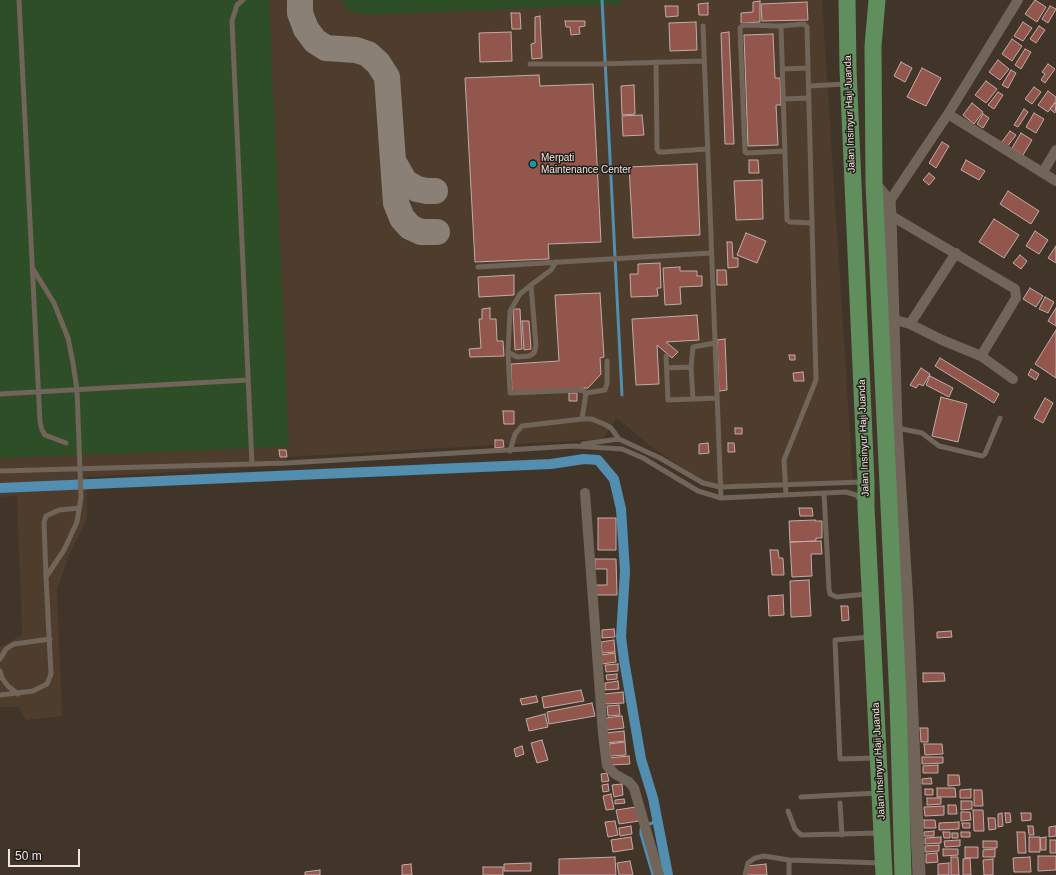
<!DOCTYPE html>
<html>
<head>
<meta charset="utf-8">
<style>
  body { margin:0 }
  #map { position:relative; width:1056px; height:875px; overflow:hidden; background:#41352a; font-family:Helvetica,sans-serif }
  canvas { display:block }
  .scale { position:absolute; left:8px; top:849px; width:72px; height:18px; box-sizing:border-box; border:2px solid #ede5de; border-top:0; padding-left:5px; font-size:12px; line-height:14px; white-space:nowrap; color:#ede5de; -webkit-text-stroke:3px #231e19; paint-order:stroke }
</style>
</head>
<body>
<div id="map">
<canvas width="1056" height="875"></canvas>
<div class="scale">50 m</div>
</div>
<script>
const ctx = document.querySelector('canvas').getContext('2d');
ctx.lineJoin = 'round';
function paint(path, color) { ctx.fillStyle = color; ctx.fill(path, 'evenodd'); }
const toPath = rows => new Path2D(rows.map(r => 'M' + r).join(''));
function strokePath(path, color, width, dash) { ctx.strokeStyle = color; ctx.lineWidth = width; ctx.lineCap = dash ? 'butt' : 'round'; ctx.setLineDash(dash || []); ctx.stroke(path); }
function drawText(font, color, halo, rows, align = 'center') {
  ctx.font = font + ' Helvetica,sans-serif'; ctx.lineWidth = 3; ctx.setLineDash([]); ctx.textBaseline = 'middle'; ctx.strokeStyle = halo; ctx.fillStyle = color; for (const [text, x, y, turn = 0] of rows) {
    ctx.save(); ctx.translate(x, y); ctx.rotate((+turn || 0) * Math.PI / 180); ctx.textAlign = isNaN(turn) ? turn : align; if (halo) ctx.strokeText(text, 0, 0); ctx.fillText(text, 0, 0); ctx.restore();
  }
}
paint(toPath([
  [0,0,822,0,853,481,713,485,692,474,649,445,617,418,603,439,286,457,287,465,87,477,87,519,69,555,57,590,62,716,26,720,19,707,0,707,0,647,22,635,17,496,0,497]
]), '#4e3d2d');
paint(toPath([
  [0,0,269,0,289,447,0,458],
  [342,0,620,0,621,4,367,15,347,10]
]), '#2e4e27');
strokePath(toPath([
  [602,0,622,395],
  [647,825,657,821],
  [641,829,641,834,653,875]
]), '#518eb0', 3);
strokePath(toPath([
  [0,488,551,464,584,459,598,460,614,479,621,509,625,571,621,637,624,660,641,759,653,798,668,875]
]), '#518eb0', 10);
strokePath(toPath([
  [300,0,300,13,306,29,315,41,326,48,356,50,368,54,378,63,387,77,396,203,402,218,410,227,421,232,437,232],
  [393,161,405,182,417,189,427,191,435,191]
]), '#8a8076', 26);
const building = toPath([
  [1035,0,1046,7,1037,22,1025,14,1035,0],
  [760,1,760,22,741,23,741,13,753,12,753,2,760,1],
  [807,2,808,20,762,21,761,4,807,2],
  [708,3,708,15,699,15,698,4,708,3],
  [665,6,678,6,678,16,666,17,665,6],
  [1050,6,1056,9,1048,23,1042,19,1050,6],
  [511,13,520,13,521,29,512,29,511,13],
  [540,16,542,58,532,59,531,44,535,43,535,17,540,16],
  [565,21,585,21,585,26,579,27,580,34,571,35,570,27,566,27,565,21],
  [696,22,697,50,670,51,669,23,696,22],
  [1023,22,1032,28,1023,41,1014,36,1023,22],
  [1039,26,1045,30,1036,43,1030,39,1039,26],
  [511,32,512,61,480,62,479,33,511,32],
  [729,32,734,144,725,144,721,33,729,32],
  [773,34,775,78,780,78,781,105,776,105,778,145,748,146,744,35,773,34],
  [1012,39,1022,46,1012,61,1002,54,1012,39],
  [1025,49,1031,52,1021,69,1015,65,1025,49],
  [998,60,1009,69,1000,80,989,72,998,60],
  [901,62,912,68,905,82,894,76,901,62],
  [1048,64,1055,69,1045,83,1041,80,1045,74,1042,72,1048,64],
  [922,68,941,78,926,106,907,97,922,68],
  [1011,70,1016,73,1008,88,1002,85,1011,70],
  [539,75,540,86,593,84,601,242,548,244,549,259,475,262,465,78,539,75],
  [986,81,997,89,986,103,975,95,986,81],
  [634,85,635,114,622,115,621,86,634,85],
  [1034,87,1041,92,1032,104,1025,99,1034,87],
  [1048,91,1056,97,1056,101,1048,112,1038,105,1048,91],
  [998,92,1003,95,994,109,988,105,998,92],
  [972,103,983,112,974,124,963,115,972,103],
  [1055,103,1056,104,1055,113,1050,109,1055,103],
  [1024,109,1028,112,1018,127,1014,125,1024,109],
  [1034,113,1044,119,1036,133,1026,127,1034,113],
  [983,114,989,118,983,128,977,124,983,114],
  [642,115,644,135,623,136,622,116,642,115],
  [1010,131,1016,135,1007,147,1001,143,1010,131],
  [1021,133,1032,140,1023,155,1012,148,1021,133],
  [942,142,949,146,936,168,929,163,942,142],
  [749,160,758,160,759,173,749,173,749,160],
  [966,160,985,171,979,180,961,170,966,160],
  [697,164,700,235,633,238,629,167,697,164],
  [929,173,935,178,929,185,923,180,929,173],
  [762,180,763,219,736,220,734,181,762,180],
  [1008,191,1039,211,1031,224,1000,204,1008,191],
  [994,219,1019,235,1004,258,979,242,994,219],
  [1035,231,1048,240,1039,254,1026,246,1035,231],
  [746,233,766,241,757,263,737,255,746,233],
  [727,242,732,242,733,258,738,258,738,267,728,268,727,242],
  [1056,246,1056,263,1048,258,1056,246],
  [1020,255,1027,261,1021,269,1013,263,1020,255],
  [660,263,661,288,657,288,658,296,631,297,630,274,638,274,638,264,660,263],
  [680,267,680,271,697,271,697,276,702,276,702,286,680,287,681,304,665,305,663,268,680,267],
  [717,270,726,270,727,285,717,285,717,270],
  [514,275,514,295,479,297,478,277,514,275],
  [1030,288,1043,296,1036,307,1023,299,1030,288],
  [600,293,604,357,600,358,601,374,588,388,512,392,511,364,559,361,555,295,600,293],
  [1045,297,1054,302,1048,313,1039,309,1045,297],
  [490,308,490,319,496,319,497,341,503,341,504,356,470,357,469,349,481,348,479,319,482,319,482,309,490,308],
  [1056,308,1056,326,1048,321,1056,308],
  [513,309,520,309,522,349,515,350,513,309],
  [697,315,699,340,666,342,678,352,672,358,657,345,659,384,636,385,632,319,697,315],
  [522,321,529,321,531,349,524,350,522,321],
  [1056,330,1056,378,1035,364,1056,330],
  [725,339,727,390,719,391,717,340,725,339],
  [789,355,795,355,795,360,790,360,789,355],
  [940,358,999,394,994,403,935,366,940,358],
  [921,368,930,374,923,386,919,384,916,388,910,385,921,368],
  [1031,369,1039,374,1036,380,1028,375,1031,369],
  [803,372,804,381,794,381,793,373,803,372],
  [930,376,953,388,949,397,926,385,930,376],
  [569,393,577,393,577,401,569,401,569,393],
  [941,397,967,404,958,442,932,436,941,397],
  [1045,398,1053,403,1043,423,1034,418,1045,398],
  [503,411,514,411,514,424,504,424,503,411],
  [735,428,742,428,742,434,735,434,735,428],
  [495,440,503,440,504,447,495,448,495,440],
  [708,443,709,453,699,454,699,444,708,443],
  [728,443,734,443,735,452,728,452,728,443],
  [279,450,286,450,287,457,280,457,279,450],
  [799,508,812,508,813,516,800,516,799,508],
  [598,518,616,518,616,550,598,550,598,518],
  [815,520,815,521,822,521,822,538,816,538,816,541,790,542,789,521,815,520],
  [821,541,822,554,811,554,812,576,792,577,790,542,821,541],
  [770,550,778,550,779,558,783,558,784,575,772,575,770,550],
  [595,559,616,559,617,595,596,595,596,585,607,585,607,569,595,569,595,559],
  [809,580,811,616,791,617,790,581,809,580],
  [783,595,784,615,769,616,768,596,783,595],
  [841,606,848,606,849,620,842,621,841,606],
  [614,629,615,637,602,638,602,630,614,629],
  [951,631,952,637,937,638,937,632,951,631],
  [614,640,615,652,602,653,601,642,614,640],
  [615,653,616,662,602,664,601,655,615,653],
  [618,664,618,671,606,672,605,665,618,664],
  [923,673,944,673,945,681,923,682,923,673],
  [617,674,617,679,607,680,606,675,617,674],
  [618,681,619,689,605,690,605,683,618,681],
  [581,690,584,701,544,708,542,697,581,690],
  [623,692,624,703,605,704,604,694,623,692],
  [536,696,538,702,522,705,520,699,536,696],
  [592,703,595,716,549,724,547,712,592,703],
  [619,705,620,715,608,716,607,706,619,705],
  [545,714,548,727,529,731,526,719,545,714],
  [622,716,624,728,607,730,606,718,622,716],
  [920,728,928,728,928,742,921,742,920,728],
  [624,731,625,741,606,743,606,733,624,731],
  [542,740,548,760,537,763,531,743,542,740],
  [625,742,626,755,610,756,609,744,625,742],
  [924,744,942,744,943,754,925,755,924,744],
  [522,746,524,754,516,757,514,749,522,746],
  [629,756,630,764,610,765,609,758,629,756],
  [922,757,943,757,943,763,922,764,922,757],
  [938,765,938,773,923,773,923,766,938,765],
  [607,773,609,781,602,782,601,774,607,773],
  [948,775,959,775,960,785,948,786,948,775],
  [931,778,932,784,922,784,922,779,931,778],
  [608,784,609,791,603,792,602,785,608,784],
  [622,784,623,795,614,797,612,785,622,784],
  [937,788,955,788,956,797,937,797,937,788],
  [925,789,933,789,933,795,925,795,925,789],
  [971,789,971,798,960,798,960,790,971,789],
  [974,790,982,790,983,806,974,806,974,790],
  [611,794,614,809,606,810,603,796,611,794],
  [927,798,941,798,941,804,927,805,927,798],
  [624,799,625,803,615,804,615,800,624,799],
  [961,801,972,801,972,809,961,810,961,801],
  [948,805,956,805,957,814,948,814,948,805],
  [944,806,944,815,925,816,924,807,944,806],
  [636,807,639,821,619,824,616,810,636,807],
  [973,810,983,810,984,831,974,831,973,810],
  [961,812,970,812,971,820,961,821,961,812],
  [1002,813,1003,826,998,827,998,814,1002,813],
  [1005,813,1010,813,1011,822,1006,823,1005,813],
  [1021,813,1031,813,1031,820,1022,821,1021,813],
  [988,818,995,818,996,829,989,830,988,818],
  [924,820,935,820,936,828,924,828,924,820],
  [615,821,618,835,608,837,605,822,615,821],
  [959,822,959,829,939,830,939,823,959,822],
  [962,823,970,823,970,828,963,828,962,823],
  [631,826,632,834,620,836,619,828,631,826],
  [1028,826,1033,826,1034,835,1029,835,1028,826],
  [1056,826,1056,836,1049,837,1049,827,1056,826],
  [934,831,934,836,924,836,924,832,934,831],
  [943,832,950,832,950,838,944,838,943,832],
  [961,832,970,832,970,837,961,837,961,832],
  [1017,832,1025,832,1026,853,1018,853,1017,832],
  [952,833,958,833,958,838,952,838,952,833],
  [631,837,633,849,613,852,611,840,631,837],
  [941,837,941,843,925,844,925,838,941,837],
  [1029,837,1040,837,1040,852,1029,852,1029,837],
  [1046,837,1046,850,1041,850,1040,838,1046,837],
  [960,840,960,846,945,847,944,841,960,840],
  [1050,840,1056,840,1056,853,1050,853,1050,840],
  [983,841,997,841,997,848,983,848,983,841],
  [939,845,939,851,925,852,925,846,939,845],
  [965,847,978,847,978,858,965,858,965,847],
  [943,849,958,849,958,855,943,856,943,849],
  [995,849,995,857,983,857,983,850,995,849],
  [937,853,938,862,926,863,926,854,937,853],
  [1038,856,1056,856,1056,870,1038,871,1038,856],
  [615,857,616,875,559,875,559,859,615,857],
  [951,857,958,857,959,875,951,875,951,857],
  [1030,857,1031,872,1014,872,1013,858,1030,857],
  [970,858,971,875,963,875,963,859,970,858],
  [993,859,993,875,984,875,983,860,993,859],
  [630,861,633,875,619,875,617,863,630,861],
  [531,863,531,871,504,871,504,864,531,863],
  [949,863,949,875,938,875,938,864,949,863],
  [411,864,412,875,402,875,402,865,411,864],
  [766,864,767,875,747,875,747,866,766,864],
  [483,867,503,867,503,875,483,875,483,867],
  [320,870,320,875,305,875,305,872,320,870]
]);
paint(building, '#92564c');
strokePath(building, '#c1aca8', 1);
strokePath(toPath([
  [19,0,40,422,42,430,45,435,66,443],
  [243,0,237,5,232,21,252,464],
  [703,26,721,498],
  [781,26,787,220,790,222,812,223],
  [656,62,657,149,659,152,664,152,707,149],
  [530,64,600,64,703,61],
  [782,69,808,68],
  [809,86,845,84],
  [783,99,809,98],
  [785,151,747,153,745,152,740,28,743,25,781,26,804,24,807,27,816,380,784,460,786,495],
  [478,267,710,253],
  [531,285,520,294,510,311,508,352,517,357,529,356,534,353,536,346,531,285,551,270,556,262],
  [508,352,510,393,582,390,586,393,582,419],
  [666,356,668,400,717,398],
  [691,367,693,347,715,343],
  [667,368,691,367,693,399],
  [586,393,605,390,607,384,607,361],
  [0,394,248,380],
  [897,428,922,433,939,446,982,456,985,454,1000,418],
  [583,444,619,439,660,458,703,483,720,487,863,482],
  [510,451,515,434,522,426,582,419,592,419,606,425,611,428,619,439],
  [0,471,287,463,574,446,622,449,643,458,698,491,721,498,846,492,856,495,861,501],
  [824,493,829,589,830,594,837,597,867,594],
  [46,577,44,522,46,516,59,510,79,508],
  [870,637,835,640,840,759,876,758],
  [0,659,6,649,14,644,50,639],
  [0,671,2,678,8,686,18,694],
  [0,695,33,691,47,684,51,674,46,577,64,550,77,522,81,497,77,390,73,363,68,338,54,303,33,269],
  [801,797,878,793],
  [840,803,842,835],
  [788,811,795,829,801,835,880,833],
  [789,860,789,875],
  [745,875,748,863,755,858,764,856,789,860,881,863]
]), '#716458', 5);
strokePath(toPath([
  [948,114,1056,181],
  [1043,172,1056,150],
  [889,202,948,114,1018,0],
  [890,215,1015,289,1016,298,981,356],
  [892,319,910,324,942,340,981,356,1013,379],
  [910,324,956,253],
  [585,493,603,734,607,766,615,774,629,782,634,788,659,875]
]), '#716458', 10);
strokePath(toPath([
  [874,183,889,202,890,215,896,428,907,604,919,875]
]), '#716458', 13);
strokePath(toPath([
  [847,0,848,69,866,482,866,507,884,875],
  [877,0,873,46,874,183,898,700,903,875]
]), '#618e5d', 17);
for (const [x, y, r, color] of [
  [533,164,4,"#0f9aa8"]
]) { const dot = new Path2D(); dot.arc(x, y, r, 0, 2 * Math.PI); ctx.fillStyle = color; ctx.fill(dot); strokePath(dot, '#231e19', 1.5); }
drawText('10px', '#ede5de', '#231e19', [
  ["Jalan Insinyur Haji Juanda",850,114,-92],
  ["Jalan Insinyur Haji Juanda",864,438,-92],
  ["Jalan Insinyur Haji Juanda",879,761,-93]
]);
drawText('10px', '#ede5de', '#231e19', [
  ["Merpati",541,158],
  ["Maintenance Center",541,170]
], 'left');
</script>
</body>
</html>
